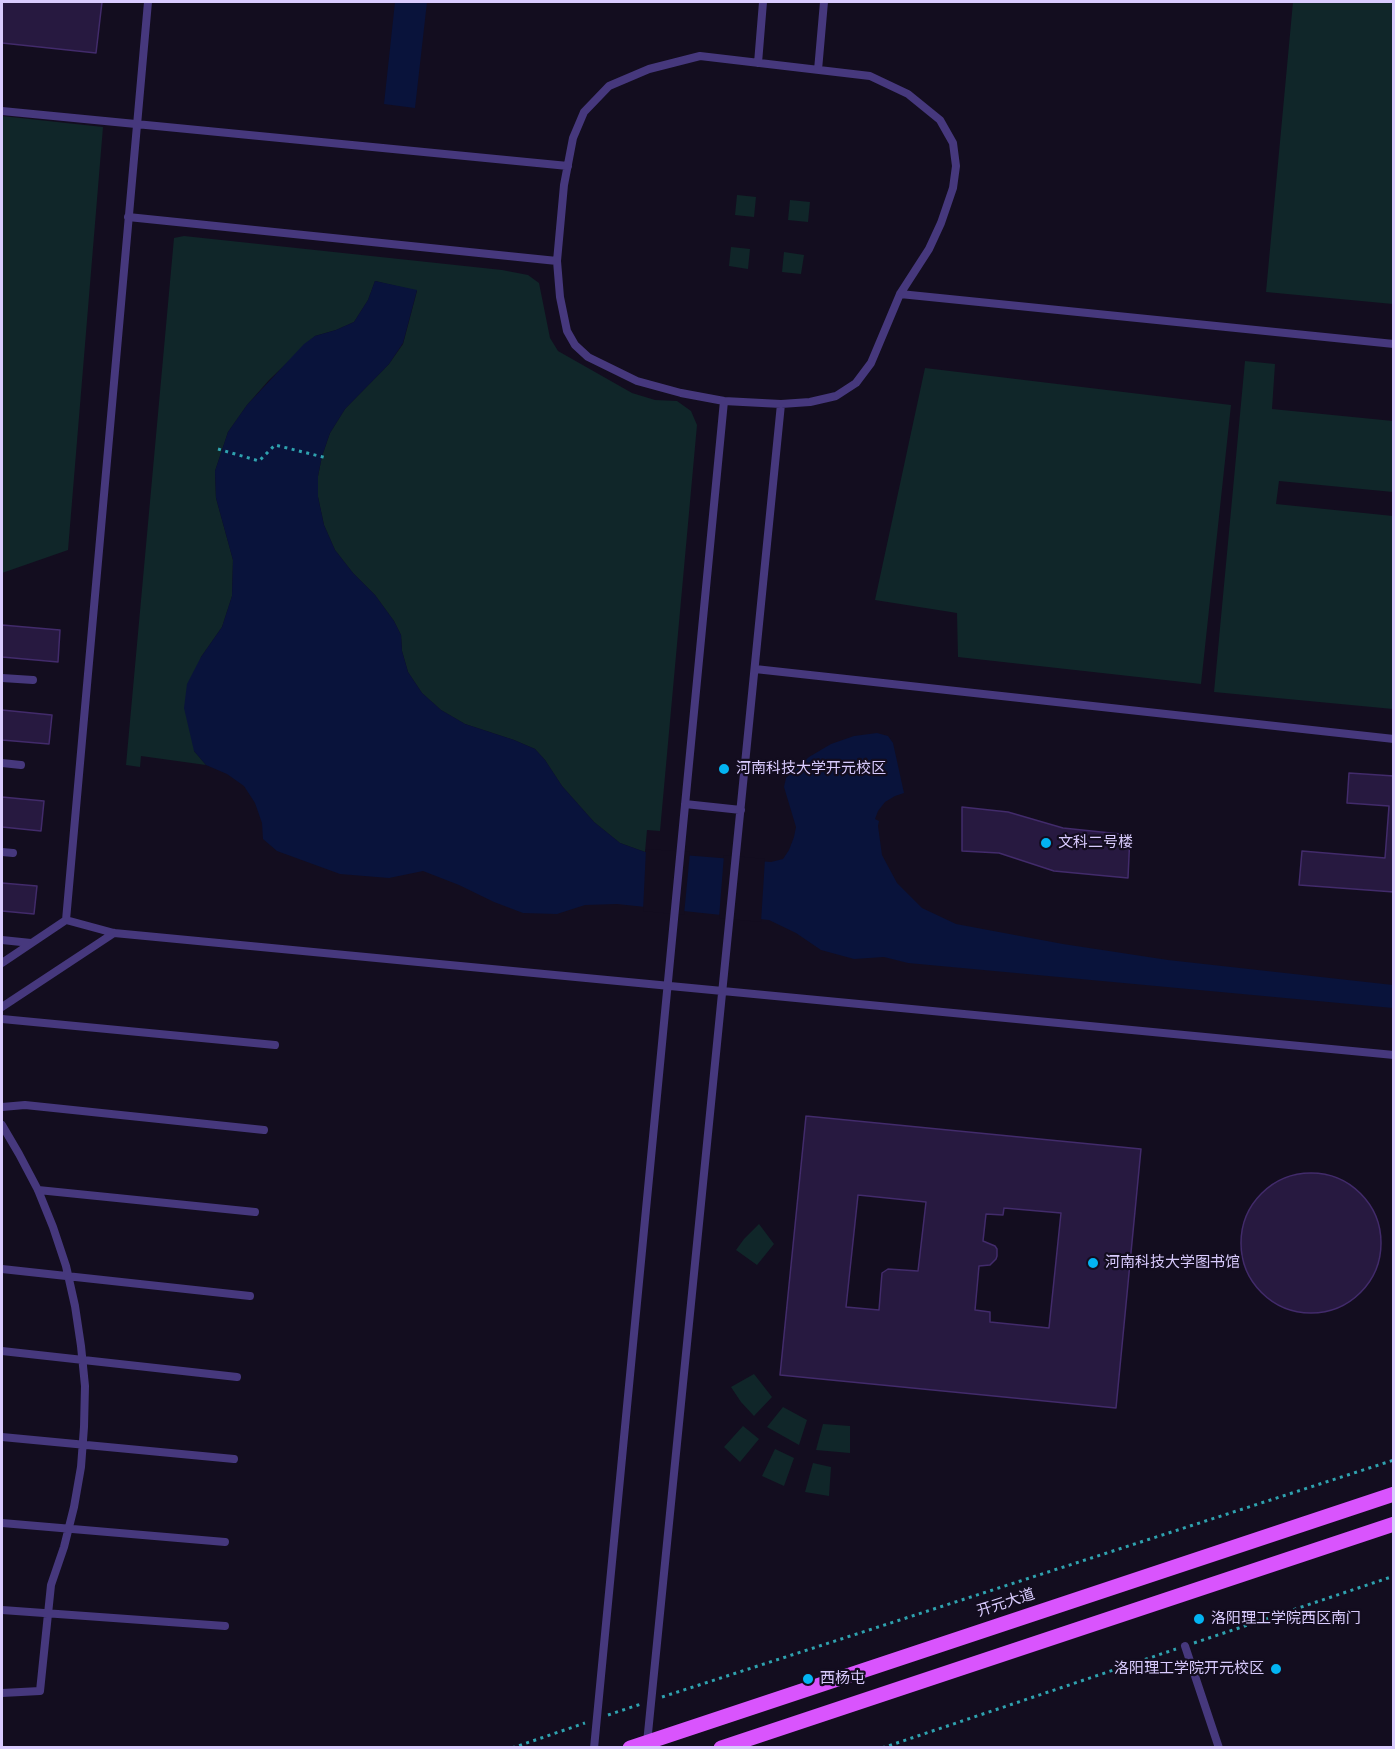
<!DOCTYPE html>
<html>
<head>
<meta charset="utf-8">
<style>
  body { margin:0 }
  #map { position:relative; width:1395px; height:1749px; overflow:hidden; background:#130d1f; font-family:"PT Sans Narrow",sans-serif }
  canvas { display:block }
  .frame { position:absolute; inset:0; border:3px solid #d9cbfe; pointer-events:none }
</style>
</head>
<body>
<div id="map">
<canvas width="1395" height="1749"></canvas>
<div class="frame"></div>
</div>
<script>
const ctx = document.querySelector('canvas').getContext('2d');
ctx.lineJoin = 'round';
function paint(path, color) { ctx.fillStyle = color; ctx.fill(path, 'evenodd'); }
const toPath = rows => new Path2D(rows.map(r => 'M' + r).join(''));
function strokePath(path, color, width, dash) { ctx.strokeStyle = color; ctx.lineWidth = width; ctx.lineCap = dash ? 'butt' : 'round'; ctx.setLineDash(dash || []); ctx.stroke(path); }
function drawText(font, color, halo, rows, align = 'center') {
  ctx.font = font + ' "PT Sans Narrow","Noto Sans SC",sans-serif'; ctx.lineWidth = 4.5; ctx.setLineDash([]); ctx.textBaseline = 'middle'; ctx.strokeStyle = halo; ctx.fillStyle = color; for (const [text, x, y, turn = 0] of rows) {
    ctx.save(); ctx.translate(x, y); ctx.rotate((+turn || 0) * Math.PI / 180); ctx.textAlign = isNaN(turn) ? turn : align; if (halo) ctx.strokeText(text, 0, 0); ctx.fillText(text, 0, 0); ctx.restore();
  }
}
paint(toPath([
  [1293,2,1393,2,1393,304,1266,292],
  [2,116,103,127,68,550,2,573],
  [737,195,756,197,754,217,735,215],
  [790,200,810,202,808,222,788,220],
  [184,236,502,270,528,275,539,283,550,338,558,351,632,393,655,400,677,401,691,411,697,425,660,831,647,830,645,852,620,843,594,822,562,786,545,760,535,749,514,740,465,724,441,710,422,693,408,672,402,651,401,635,394,621,375,595,353,573,335,550,324,525,318,497,318,476,322,456,330,433,345,409,389,364,403,344,417,291,375,281,368,300,354,322,336,330,315,336,269,380,247,405,228,432,215,471,216,498,233,560,232,596,222,627,201,657,194,751,206,765,141,756,140,767,126,765,174,238],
  [731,247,750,249,748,269,729,266],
  [784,252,804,255,801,274,782,272],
  [1245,361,1275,364,1272,409,1393,421,1393,492,1279,481,1276,504,1393,516,1393,709,1214,692],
  [925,368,1231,405,1201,684,958,657,957,613,875,600],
  [759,1224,774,1244,757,1265,736,1250,744,1239],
  [754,1374,772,1397,754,1416,741,1402,731,1387],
  [783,1407,807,1420,799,1445,767,1427],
  [823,1424,850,1426,850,1453,816,1450],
  [743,1426,759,1439,740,1462,724,1447],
  [775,1449,794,1458,784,1486,762,1476],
  [813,1463,831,1467,829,1496,805,1492]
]), '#102629');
paint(toPath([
  [395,2,427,2,415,108,384,104],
  [375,281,417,290,403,343,389,364,345,409,330,433,322,456,318,476,318,497,324,525,335,550,353,573,375,595,394,621,401,635,402,651,408,672,422,693,441,710,465,724,514,740,535,749,545,760,562,786,594,822,620,843,645,852,771,862,783,859,789,850,794,837,796,827,784,787,786,778,809,757,831,744,854,736,877,733,888,736,893,743,904,793,895,796,885,802,878,811,875,819,879,821,878,826,882,855,897,883,922,908,956,924,1063,944,1168,960,1393,985,1393,1008,908,963,884,957,854,959,821,950,796,933,769,920,617,904,585,905,557,914,523,913,494,902,459,885,423,871,389,878,340,874,277,851,263,839,262,823,255,803,244,786,227,774,206,765,194,751,184,708,187,684,201,657,222,627,232,596,233,560,216,498,215,471,228,432,247,405,304,344,315,336,336,330,354,322,368,300]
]), '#09133b');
paint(toPath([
  [646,849,690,852,684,915,643,911],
  [724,855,765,859,761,922,719,918]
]), '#130d1f');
const building = toPath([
  [2,2,102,2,96,53,2,43,2,2],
  [2,625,60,630,58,662,2,657,2,625],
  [2,710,52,715,49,744,2,740,2,710],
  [1349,773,1394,776,1394,892,1299,885,1302,851,1385,858,1389,806,1347,803,1349,773],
  [2,797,44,801,41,831,2,827,2,797],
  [962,807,1008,812,1063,828,1130,835,1128,878,1054,871,999,853,962,851,962,807],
  [2,883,37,886,34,914,2,911,2,883],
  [806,1116,1141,1149,1116,1408,780,1375,806,1116],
  [858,1195,926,1202,918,1271,888,1269,882,1273,879,1310,846,1307,858,1195],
  [1004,1208,1061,1213,1049,1328,990,1322,990,1312,975,1310,979,1266,990,1265,996,1259,997,1256,997,1249,995,1246,983,1241,986,1214,1003,1215,1004,1208],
  '1241 1243a70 70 0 1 1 140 0a70 70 0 1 1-140 0Z'
]);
paint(building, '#271940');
strokePath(building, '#422b6b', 1.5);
strokePath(toPath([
  [218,449,259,461,275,445,327,458],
  [1194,1643,1394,1576],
  [662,1697,1394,1460],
  [608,1715,641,1704],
  [512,1748,585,1723],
  [882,1748,1176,1649]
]), '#2fa2af', 3, [3, 4.5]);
strokePath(toPath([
  [148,2,66,920,114,933,1394,1055],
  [700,56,870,76,908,94,940,120,953,143,956,166,953,188,941,223,929,249,900,294,871,363,856,383,836,396,810,402,781,404,724,401,681,393,637,381,588,357,575,345,567,331,560,297,557,261,564,185,573,138,584,112,609,86,649,69,700,56],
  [758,63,763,2],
  [818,70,824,2],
  [2,111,568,166],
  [128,217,557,261],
  [900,294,1394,344],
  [755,669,1394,739],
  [2,678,33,680],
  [2,763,21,765],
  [685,804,741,810],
  [2,852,13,853],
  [2,940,31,943],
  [2,963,66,920],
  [2,1007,114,933],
  [2,1019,275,1045],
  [2,1107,25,1105,264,1130],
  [2,1125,19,1154,38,1190,53,1227,66,1266,75,1306,81,1346,85,1386,84,1427,81,1467,74,1507,64,1547,51,1585,40,1691,2,1693],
  [38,1190,255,1212],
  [2,1269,250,1296],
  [2,1351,237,1377],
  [2,1437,234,1459],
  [2,1523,225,1542],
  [2,1610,225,1626],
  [1185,1646,1219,1748],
  [647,1743,781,404],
  [594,1748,724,401]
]), '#46387d', 8);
strokePath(toPath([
  [630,1748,1394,1494],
  [721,1748,1394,1524]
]), '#d954fd', 15);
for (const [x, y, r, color] of [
  [724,769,6,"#03b4f2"],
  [1046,843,6,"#03b4f2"],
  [1093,1263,6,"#03b4f2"],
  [1199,1619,6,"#03b4f2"],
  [1276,1669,6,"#03b4f2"],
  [808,1679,6,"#03b4f2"]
]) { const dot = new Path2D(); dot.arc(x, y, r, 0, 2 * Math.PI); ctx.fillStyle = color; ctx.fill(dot); strokePath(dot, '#130d1f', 2); }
drawText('15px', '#d9cbfe', '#130d1f', [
  ["河南科技大学开元校区",736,769],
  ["文科二号楼",1058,843],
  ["河南科技大学图书馆",1105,1263],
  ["洛阳理工学院西区南门",1211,1619],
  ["洛阳理工学院开元校区",1264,1669,"right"],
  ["西杨屯",820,1679]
], 'left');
drawText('15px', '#d9cbfe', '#130d1f', [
  ["开元大道",1006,1603,-18]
]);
</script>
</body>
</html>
